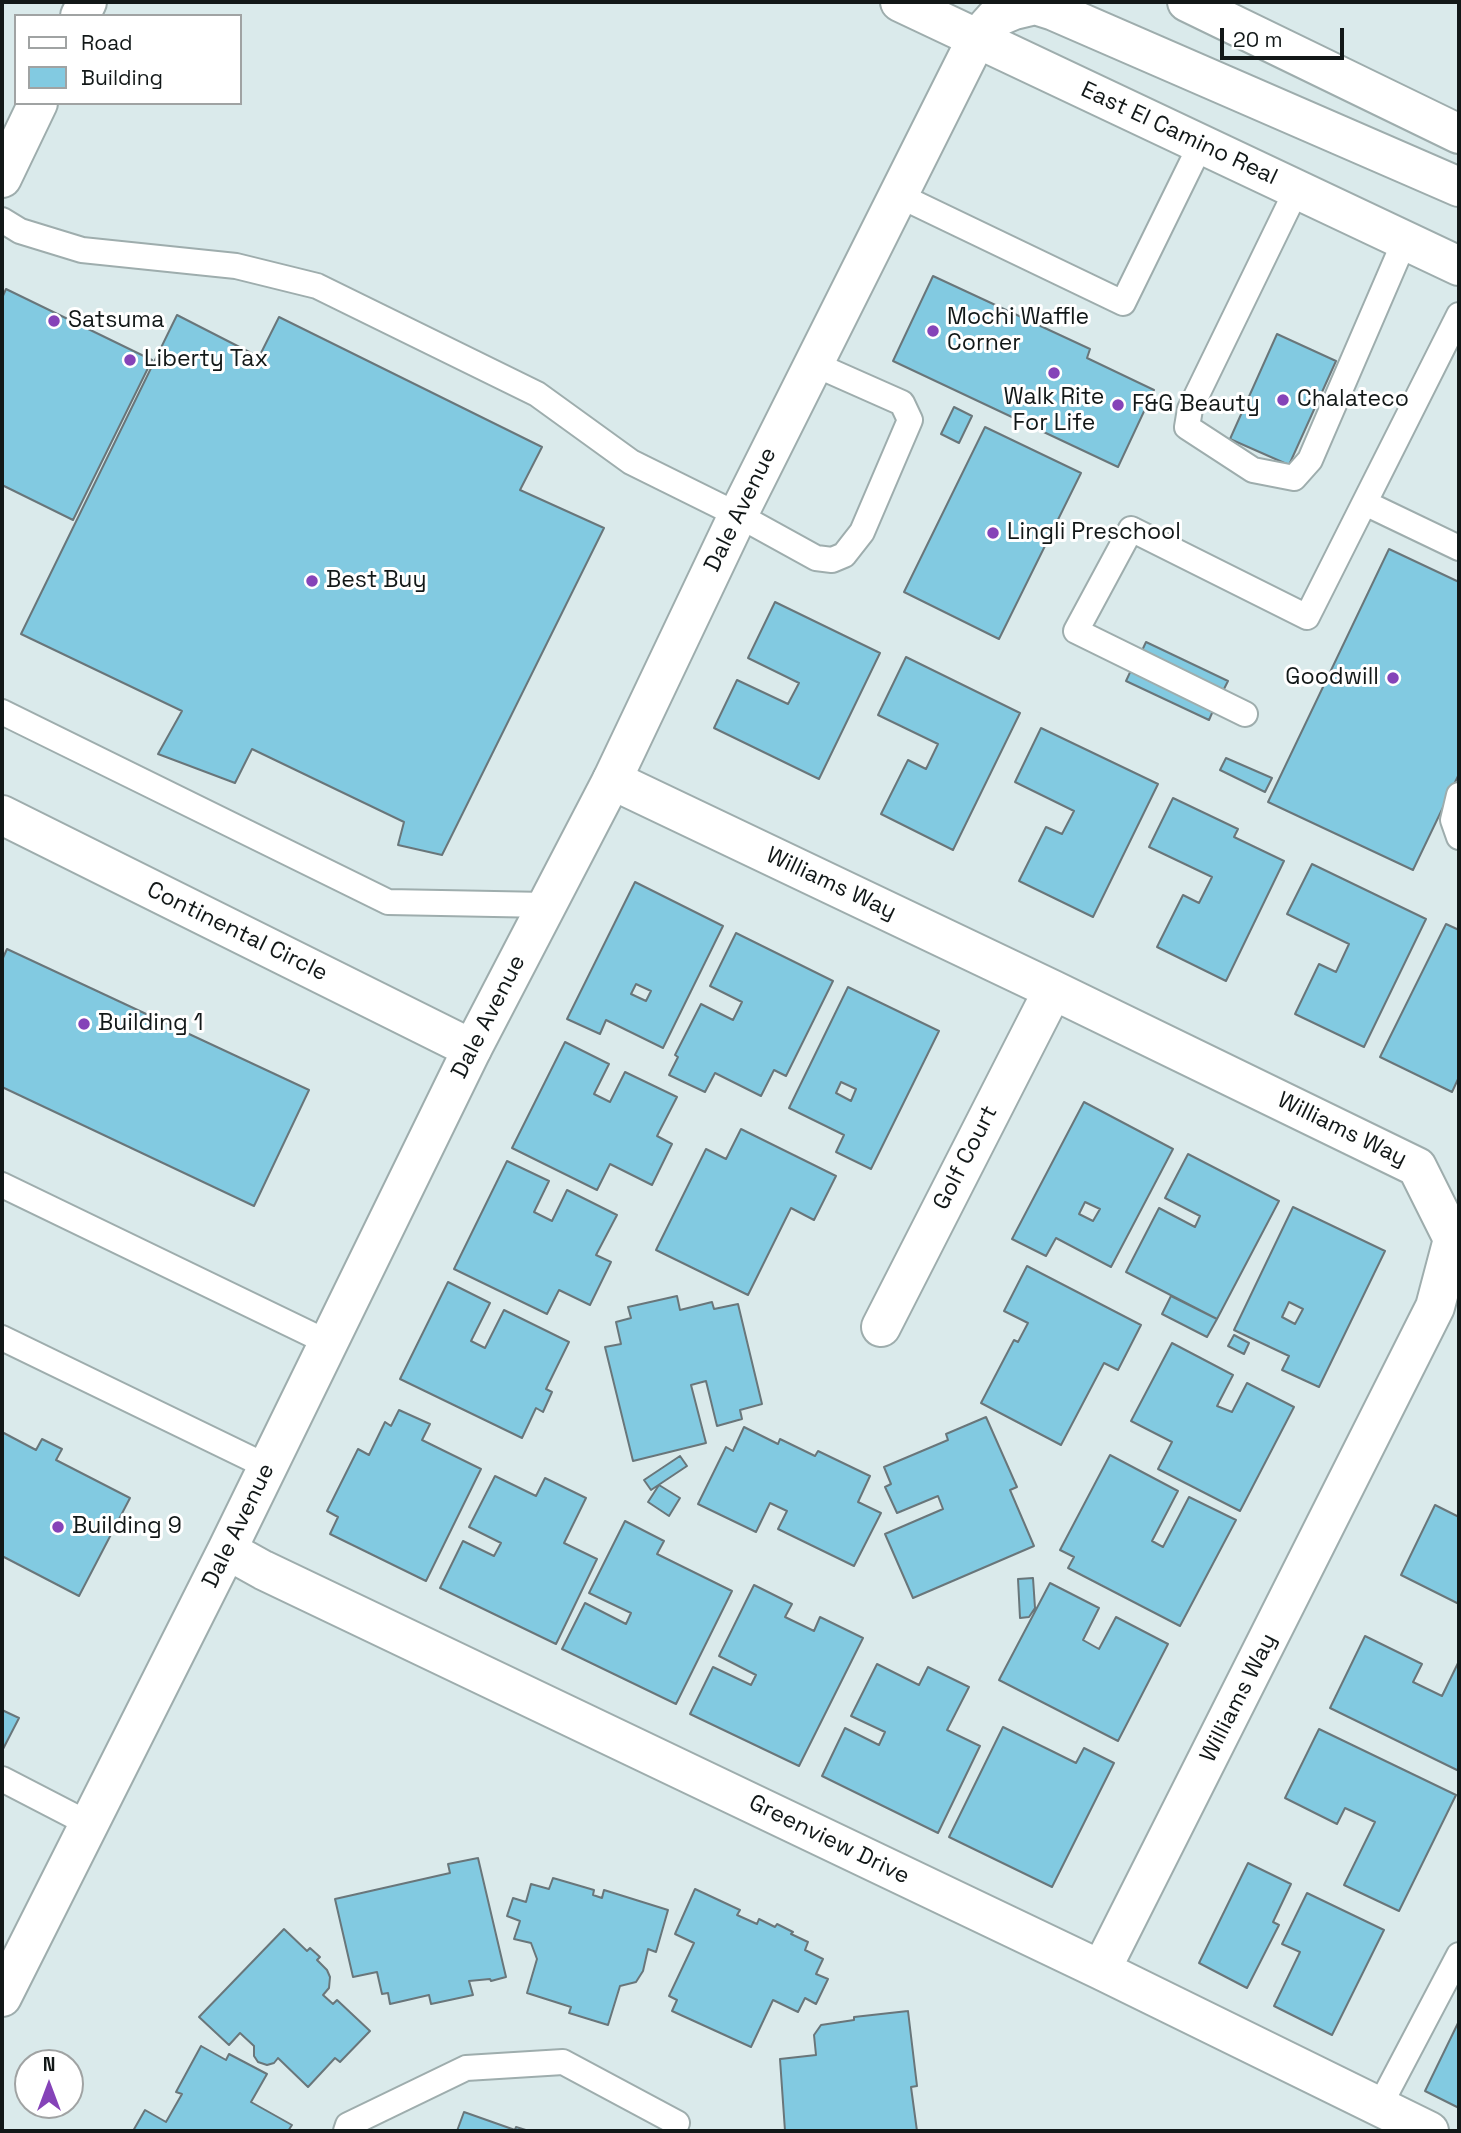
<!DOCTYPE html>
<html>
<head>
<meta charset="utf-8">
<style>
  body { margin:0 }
  #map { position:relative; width:1461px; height:2133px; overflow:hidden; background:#daeaeb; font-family:"Space Grotesk",sans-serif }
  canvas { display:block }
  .frame { position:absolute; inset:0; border:4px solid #121818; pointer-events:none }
  .legend { position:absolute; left:14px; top:14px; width:228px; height:91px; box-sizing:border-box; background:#fff; border:2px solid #a0a3a3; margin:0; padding:9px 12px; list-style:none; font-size:21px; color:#121818 }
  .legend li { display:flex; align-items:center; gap:14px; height:35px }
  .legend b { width:35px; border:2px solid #a0a3a3 }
  .north { position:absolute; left:14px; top:2049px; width:70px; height:70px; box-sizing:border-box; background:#fff; border:2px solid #a0a3a3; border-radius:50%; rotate:0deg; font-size:19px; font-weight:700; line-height:28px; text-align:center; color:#121818 }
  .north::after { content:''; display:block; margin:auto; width:24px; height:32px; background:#8543b8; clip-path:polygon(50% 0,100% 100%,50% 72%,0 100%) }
  .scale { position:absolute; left:1220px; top:28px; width:124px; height:32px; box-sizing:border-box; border:4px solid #121818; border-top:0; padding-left:9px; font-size:21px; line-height:24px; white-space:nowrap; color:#121818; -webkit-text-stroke:5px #fff; paint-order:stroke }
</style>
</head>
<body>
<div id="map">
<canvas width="1461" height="2133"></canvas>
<div class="frame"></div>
<ul class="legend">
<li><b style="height:9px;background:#fff"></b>Road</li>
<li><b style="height:19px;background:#82cae1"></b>Building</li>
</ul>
<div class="north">N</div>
<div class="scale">20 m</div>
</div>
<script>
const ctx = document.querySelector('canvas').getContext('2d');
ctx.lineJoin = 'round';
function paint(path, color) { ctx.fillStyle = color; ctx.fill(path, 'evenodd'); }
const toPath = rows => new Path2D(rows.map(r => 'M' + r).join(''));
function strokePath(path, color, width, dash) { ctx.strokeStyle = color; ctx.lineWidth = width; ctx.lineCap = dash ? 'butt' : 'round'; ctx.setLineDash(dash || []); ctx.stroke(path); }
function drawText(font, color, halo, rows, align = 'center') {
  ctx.font = font + ' "Space Grotesk",sans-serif'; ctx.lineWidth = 6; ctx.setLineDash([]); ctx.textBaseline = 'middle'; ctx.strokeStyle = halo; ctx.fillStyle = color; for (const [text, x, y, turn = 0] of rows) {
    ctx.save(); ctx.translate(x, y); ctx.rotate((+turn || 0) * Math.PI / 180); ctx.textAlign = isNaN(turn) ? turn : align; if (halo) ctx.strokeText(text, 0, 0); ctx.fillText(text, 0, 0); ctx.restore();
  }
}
const building = toPath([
  [933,276,1090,349,1087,358,1154,390,1118,467,893,361,933,276],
  [6,289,152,360,73,520,2,485,2,298,6,289],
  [177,315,259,357,279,317,542,447,520,490,604,528,442,855,398,845,404,822,252,749,235,783,158,754,182,711,21,634,177,315],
  [1277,334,1336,361,1289,465,1230,439,1277,334],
  [954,407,972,416,959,443,941,434,954,407],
  [985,427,1081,473,999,639,904,592,985,427],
  [1389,549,1459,582,1459,774,1413,870,1268,802,1389,549],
  [775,602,880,653,819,779,714,728,737,680,788,704,799,683,748,658,775,602],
  [1146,642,1228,681,1221,695,1139,657,1146,642],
  [906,657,1020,713,953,850,881,814,908,760,926,769,938,744,878,715,906,657],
  [1133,666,1216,704,1209,720,1126,681,1133,666],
  [1041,728,1158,784,1093,917,1019,881,1046,827,1062,834,1074,811,1015,782,1041,728],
  [1226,758,1272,778,1265,792,1220,770,1226,758],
  [1173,798,1238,829,1234,837,1284,861,1226,981,1157,947,1183,895,1199,903,1212,877,1149,847,1173,798],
  [1312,864,1426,919,1364,1047,1295,1014,1319,964,1336,972,1349,944,1287,914,1312,864],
  [635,882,723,926,663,1048,606,1020,600,1034,567,1019,635,882],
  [636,984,651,991,646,1001,631,994,636,984],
  [1446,924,1459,930,1459,1077,1452,1092,1380,1057,1446,924],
  [736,933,833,981,786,1076,774,1070,761,1096,715,1073,705,1092,669,1075,678,1057,675,1055,701,1004,733,1020,742,1002,710,986,736,933],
  [7,949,309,1090,254,1206,2,1087,2,960,7,949],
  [848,987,939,1031,871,1169,836,1152,844,1135,789,1108,848,987],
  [841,1082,856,1089,851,1101,836,1093,841,1082],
  [565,1042,609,1064,594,1094,610,1102,625,1072,677,1097,657,1136,672,1144,652,1185,610,1164,597,1190,512,1148,565,1042],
  [1084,1102,1173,1149,1111,1267,1056,1238,1046,1256,1012,1239,1084,1102],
  [1085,1202,1100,1209,1093,1221,1079,1214,1085,1202],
  [741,1129,836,1176,814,1220,791,1208,748,1295,656,1250,706,1149,726,1159,741,1129],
  [1188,1154,1279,1201,1217,1319,1126,1272,1159,1208,1195,1227,1200,1216,1165,1198,1188,1154],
  [507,1161,549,1181,534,1212,552,1221,567,1190,617,1215,596,1255,611,1262,590,1305,559,1290,547,1314,454,1269,507,1161],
  [1293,1207,1385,1251,1319,1387,1282,1370,1289,1356,1234,1330,1293,1207],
  [1289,1302,1303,1309,1295,1324,1282,1317,1289,1302],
  [1027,1266,1141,1325,1118,1370,1104,1363,1061,1445,981,1403,1014,1340,1018,1342,1028,1323,1004,1311,1027,1266],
  [448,1282,490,1303,471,1341,485,1348,504,1310,569,1342,546,1389,552,1392,543,1412,536,1408,522,1438,400,1379,448,1282],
  [677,1296,680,1310,712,1302,714,1309,738,1304,762,1404,740,1410,742,1419,717,1426,706,1381,691,1385,706,1443,633,1461,605,1347,621,1344,616,1322,631,1318,628,1307,677,1296],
  [1171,1296,1217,1319,1207,1337,1162,1314,1171,1296],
  [1234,1335,1249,1343,1244,1354,1228,1346,1234,1335],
  [1172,1343,1233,1375,1217,1406,1232,1412,1247,1383,1294,1407,1240,1511,1158,1469,1172,1442,1131,1421,1172,1343],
  [399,1410,430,1424,422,1440,481,1469,426,1581,330,1534,338,1517,327,1511,358,1449,369,1455,385,1422,391,1426,399,1410],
  [986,1417,1017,1487,1010,1490,1034,1546,913,1598,885,1534,943,1509,938,1496,897,1513,885,1487,891,1484,884,1467,948,1440,946,1434,986,1417],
  [744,1427,778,1444,780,1439,815,1456,818,1451,870,1476,858,1502,881,1513,854,1566,778,1529,787,1511,770,1503,756,1532,698,1504,726,1447,733,1451,744,1427],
  [2,1432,36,1450,42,1439,62,1449,56,1460,130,1498,79,1596,2,1556,2,1432],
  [1110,1455,1178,1491,1152,1541,1163,1547,1189,1497,1236,1520,1180,1626,1068,1568,1074,1557,1060,1550,1110,1455],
  [680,1456,687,1466,651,1490,644,1480,680,1456],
  [495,1476,536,1496,545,1478,586,1498,564,1543,597,1559,556,1644,440,1588,463,1541,494,1556,501,1543,469,1527,495,1476],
  [659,1485,680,1498,669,1516,648,1502,659,1485],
  [1435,1505,1459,1517,1459,1604,1401,1575,1435,1505],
  [625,1521,664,1541,657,1554,732,1591,676,1704,562,1649,585,1603,626,1624,631,1613,589,1593,625,1521],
  [1033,1578,1035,1608,1029,1617,1020,1618,1018,1579,1033,1578],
  [1050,1583,1099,1608,1083,1640,1099,1649,1116,1617,1168,1644,1118,1741,999,1680,1050,1583],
  [754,1585,792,1604,785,1617,814,1631,820,1617,863,1638,799,1766,690,1714,713,1667,751,1685,756,1675,719,1656,754,1585],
  [1365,1636,1422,1664,1413,1682,1442,1696,1459,1661,1459,1771,1330,1708,1365,1636],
  [877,1664,919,1685,928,1667,969,1687,947,1730,980,1746,938,1833,822,1776,845,1728,879,1745,885,1732,851,1716,877,1664],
  [2,1710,19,1718,2,1751,2,1710],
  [1003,1727,1076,1763,1084,1748,1114,1763,1052,1887,949,1837,1003,1727],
  [1319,1729,1456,1795,1399,1911,1344,1885,1375,1822,1345,1808,1337,1824,1285,1798,1319,1729],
  [478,1858,506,1977,491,1981,490,1979,469,1981,473,1995,431,2004,429,1995,390,2004,388,1993,382,1994,377,1972,353,1977,335,1899,450,1873,448,1864,478,1858],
  [1248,1863,1291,1884,1273,1922,1279,1925,1247,1988,1199,1963,1248,1863],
  [553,1878,594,1890,593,1895,602,1898,604,1890,668,1910,656,1952,648,1949,643,1971,636,1982,620,1986,608,2025,569,2013,571,2007,527,1993,537,1959,531,1943,514,1939,520,1921,507,1916,513,1898,526,1902,531,1884,549,1889,553,1878],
  [695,1889,740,1910,737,1915,757,1924,759,1919,775,1927,777,1924,793,1932,791,1934,808,1942,805,1950,823,1959,816,1974,828,1979,816,2004,805,1998,798,2012,773,2000,751,2047,672,2011,677,2000,669,1996,694,1943,675,1934,695,1889],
  [1307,1893,1384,1930,1332,2035,1274,2006,1300,1952,1282,1944,1307,1893],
  [284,1929,307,1951,310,1948,320,1957,317,1960,327,1970,330,1977,329,1988,323,1995,333,2004,337,2000,370,2031,340,2062,335,2058,308,2087,278,2058,274,2063,267,2065,258,2062,254,2056,254,2046,240,2033,229,2045,199,2017,284,1929],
  [908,2011,917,2086,911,2087,917,2131,785,2131,780,2059,816,2055,814,2035,821,2025,854,2020,854,2017,908,2011],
  [1459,2021,1459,2108,1425,2091,1459,2021],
  [201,2046,226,2060,229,2054,267,2074,251,2102,292,2125,288,2131,133,2131,145,2110,166,2122,182,2094,176,2092,201,2046],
  [464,2112,515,2130,516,2127,529,2131,457,2131,464,2112]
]);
paint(building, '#82cae1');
strokePath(building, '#69767a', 2);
const lane = toPath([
  [1297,189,1190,409,1187,427,1253,470,1294,478,1310,460,1405,240],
  [898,195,1123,303,1201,144],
  [2,220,20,231,82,250,236,266,317,286,537,394,631,462,738,515,816,558,832,560,844,555,862,532,910,420,902,403,814,364],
  [1365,503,1459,548],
  [2,712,388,902,547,905],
  [1245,714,1076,631,1131,529,1307,617,1459,315],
  [1459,795,1453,820,1459,837],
  [2,1185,329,1343],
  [2,1338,268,1467],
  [2,1779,89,1824],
  [1379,2107,1459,1955],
  [346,2131,348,2125,466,2068,563,2062,677,2123]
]);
const street = toPath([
  [80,16,87,2],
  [2,178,38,103],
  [612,780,1053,990,1417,1167,1453,1239,1435,1307,1101,1970],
  [2,815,472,1049,227,1550,2,1997],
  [881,1327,1053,990],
  [227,1550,263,1570,1101,1970,1429,2131]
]);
const secondary = toPath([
  [472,1049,612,780,738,515,977,38]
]);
const primary = toPath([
  [900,2,1459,266],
  [1187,2,1459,134],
  [977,38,995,18,1014,10,1035,5,1054,11,1459,187]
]);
strokePath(lane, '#9eadad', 28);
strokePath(street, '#9eadad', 42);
strokePath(secondary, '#9eadad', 42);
strokePath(primary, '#9eadad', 42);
strokePath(lane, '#fff', 24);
strokePath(street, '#fff', 38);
strokePath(secondary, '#fff', 38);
strokePath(primary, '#fff', 38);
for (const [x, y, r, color] of [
  [54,321,7,"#8543b8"],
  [933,331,7,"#8543b8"],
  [130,360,7,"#8543b8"],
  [1054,373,7,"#8543b8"],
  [1283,400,7,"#8543b8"],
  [1118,405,7,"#8543b8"],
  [993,533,7,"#8543b8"],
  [312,581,7,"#8543b8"],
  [1393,678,7,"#8543b8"],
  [84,1024,7,"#8543b8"],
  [58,1527,7,"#8543b8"]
]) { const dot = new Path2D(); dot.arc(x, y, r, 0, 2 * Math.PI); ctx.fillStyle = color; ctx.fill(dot); strokePath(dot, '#fff', 2.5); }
drawText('23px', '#121818', '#fff', [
  ["East El Camino Real",1179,134,25],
  ["Dale Avenue",741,510,-64],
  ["Williams Way",831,884,25],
  ["Continental Circle",237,932,26],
  ["Dale Avenue",489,1017,-63],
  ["Williams Way",1342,1130,26],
  ["Golf Court",966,1158,-63],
  ["Dale Avenue",239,1526,-64],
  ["Williams Way",1239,1698,-63],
  ["Greenview Drive",829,1840,26]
]);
drawText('23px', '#121818', '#fff', [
  ["Mochi Waffle",947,318],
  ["Corner",947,344],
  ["Satsuma",68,321],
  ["Liberty Tax",144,360],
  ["Walk Rite",1054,398,"center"],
  ["For Life",1054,424,"center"],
  ["Chalateco",1297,400],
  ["F&G Beauty",1132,405],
  ["Lingli Preschool",1007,533],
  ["Best Buy",326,581],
  ["Goodwill",1379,678,"right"],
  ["Building 1",98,1024],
  ["Building 9",72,1527]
], 'left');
</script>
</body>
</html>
